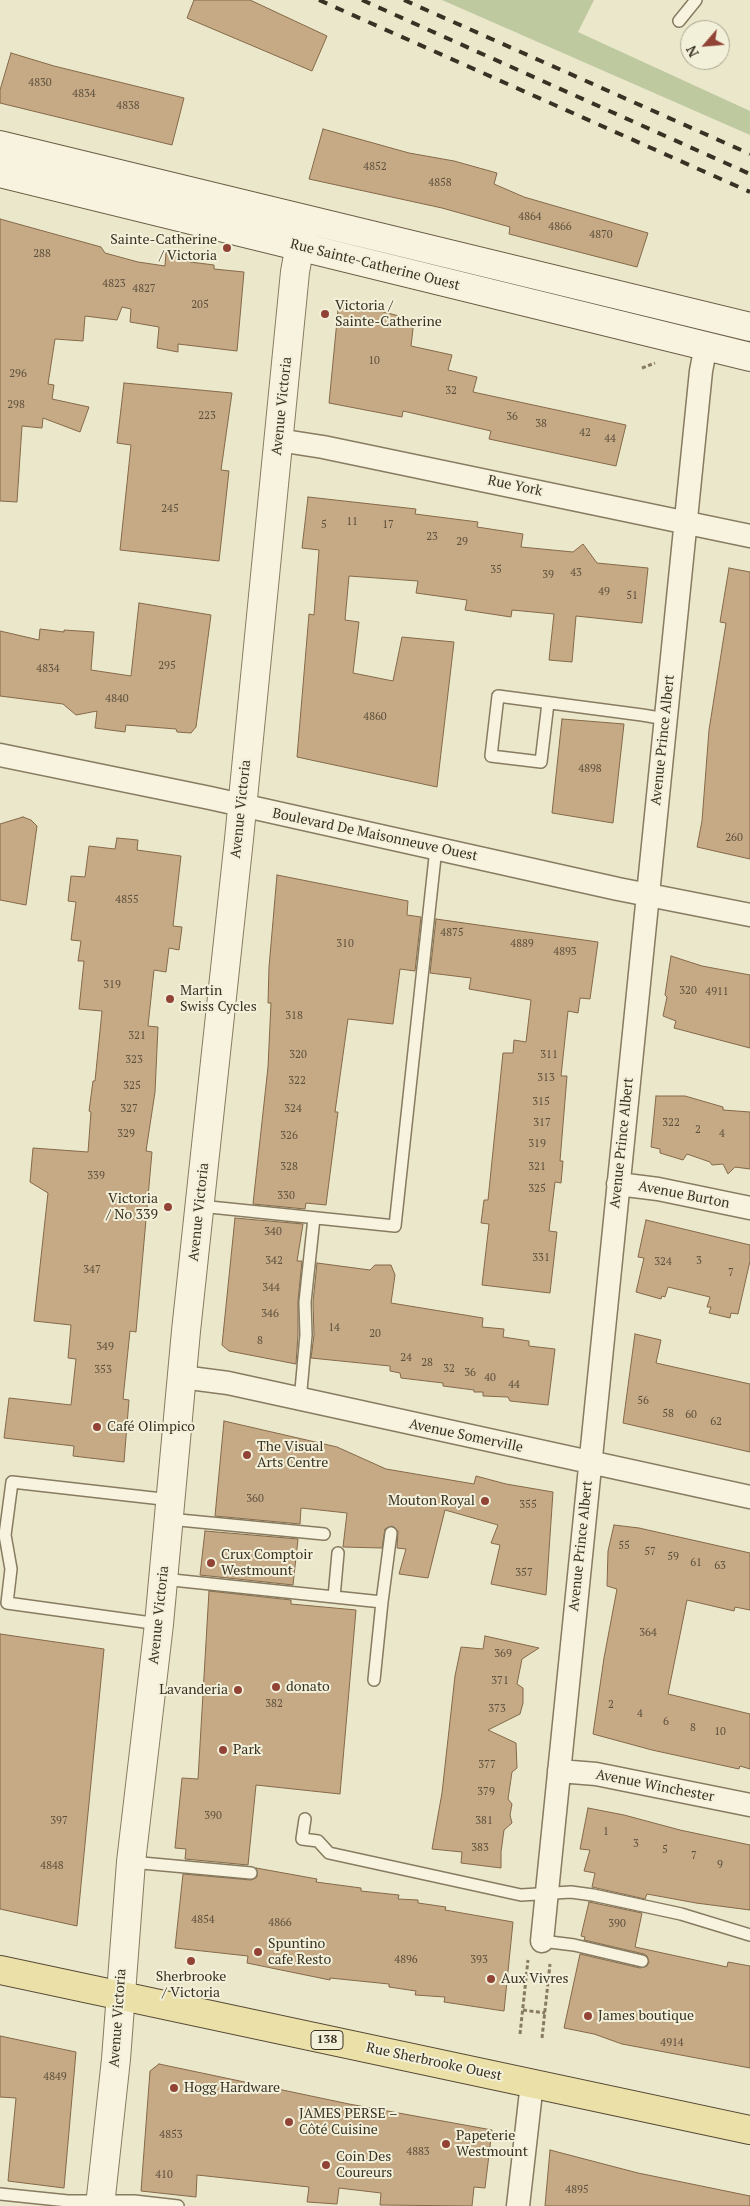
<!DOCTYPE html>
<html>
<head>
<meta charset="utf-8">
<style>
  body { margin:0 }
  #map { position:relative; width:750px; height:2206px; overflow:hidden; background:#ebe7cb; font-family:"PT Serif",serif }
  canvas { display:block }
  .north { position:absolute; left:680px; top:20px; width:50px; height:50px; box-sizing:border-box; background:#f3f0da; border:1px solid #a9a491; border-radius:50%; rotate:243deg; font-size:14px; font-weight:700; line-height:20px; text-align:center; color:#393123 }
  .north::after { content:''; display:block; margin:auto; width:18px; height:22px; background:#914336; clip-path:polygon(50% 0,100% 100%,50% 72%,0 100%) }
</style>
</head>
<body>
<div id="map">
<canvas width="750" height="2206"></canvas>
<div class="north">N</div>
</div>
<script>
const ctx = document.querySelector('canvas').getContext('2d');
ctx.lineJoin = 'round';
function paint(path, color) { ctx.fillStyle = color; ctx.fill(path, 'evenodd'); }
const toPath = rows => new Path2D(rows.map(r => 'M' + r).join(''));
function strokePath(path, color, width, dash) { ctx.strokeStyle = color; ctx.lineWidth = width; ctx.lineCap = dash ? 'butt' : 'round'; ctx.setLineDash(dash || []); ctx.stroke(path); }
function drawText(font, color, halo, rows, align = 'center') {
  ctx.font = font + ' "PT Serif",serif'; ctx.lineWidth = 4; ctx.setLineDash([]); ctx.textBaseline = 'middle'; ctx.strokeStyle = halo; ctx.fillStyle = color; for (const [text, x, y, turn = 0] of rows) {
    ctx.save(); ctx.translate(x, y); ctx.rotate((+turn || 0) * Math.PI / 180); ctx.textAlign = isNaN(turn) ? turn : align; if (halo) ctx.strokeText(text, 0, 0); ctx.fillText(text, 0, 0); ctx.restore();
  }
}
paint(toPath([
  [442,0,594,0,578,32,750,111,750,135]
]), '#bec9a0');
const building = toPath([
  [194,0,250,0,327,36,312,71,187,18,194,0],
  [11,53,54,66,184,98,172,145,0,103,0,90,11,53],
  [323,129,409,153,454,161,497,173,494,184,524,197,648,233,637,267,509,234,510,227,442,208,309,179,323,129],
  [0,219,101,247,105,253,138,262,165,266,166,252,191,255,190,262,214,265,214,269,244,272,237,351,178,344,178,352,157,348,159,327,130,322,131,309,122,307,117,320,85,316,83,341,55,339,48,384,54,385,52,399,89,407,80,432,43,418,42,428,22,426,17,502,0,501,0,219],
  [339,300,414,320,411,346,452,355,448,370,477,377,473,392,626,425,616,466,489,439,491,431,403,411,402,417,329,403,339,300],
  [124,383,232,393,221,470,229,471,219,561,120,550,131,445,117,443,124,383],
  [308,497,416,509,415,514,478,522,477,527,523,534,521,547,573,552,583,544,597,563,648,568,642,623,576,616,572,662,549,660,554,614,512,610,511,617,465,610,467,600,416,593,418,581,349,576,345,620,359,622,353,673,393,681,402,637,454,642,437,787,297,757,309,614,314,615,319,550,302,548,308,497],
  [729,568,750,572,750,859,697,847,702,821,709,730,726,623,720,622,729,568],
  [139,603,211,615,196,727,191,733,177,732,176,729,126,725,125,732,95,728,97,711,76,715,63,704,0,696,0,631,39,640,40,629,64,632,64,630,94,632,91,670,131,676,139,603],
  [562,719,624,724,613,823,552,813,562,719],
  [23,817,31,820,37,826,26,905,0,900,0,824,23,817],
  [117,838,138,840,137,850,181,856,173,926,182,927,179,950,169,948,166,972,154,970,148,1026,158,1027,155,1092,146,1151,152,1152,136,1332,130,1331,123,1399,129,1400,124,1462,73,1456,74,1446,4,1438,9,1398,71,1405,76,1359,68,1358,71,1325,34,1321,48,1193,30,1182,33,1148,88,1152,91,1112,89,1111,93,1081,95,1081,102,1011,79,1009,84,961,78,961,81,941,71,940,76,902,68,901,71,876,85,877,89,846,115,849,117,838],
  [277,875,408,901,407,915,421,917,415,971,400,969,393,1024,348,1019,335,1112,338,1112,326,1205,306,1203,305,1209,253,1204,268,1067,271,1003,268,1003,269,967,277,875],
  [436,919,598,942,590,999,580,998,578,1013,568,1011,561,1076,567,1076,560,1161,563,1161,561,1183,555,1182,549,1231,557,1232,550,1293,482,1285,489,1224,481,1223,484,1200,488,1200,503,1053,513,1053,514,1040,526,1042,531,1000,469,989,471,978,430,973,436,919],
  [671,956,702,966,750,975,750,1048,674,1028,676,1021,663,1016,667,997,665,995,671,956],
  [656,1096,685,1096,723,1107,723,1110,750,1112,750,1169,735,1167,728,1174,723,1164,712,1165,710,1162,687,1154,683,1160,660,1153,660,1149,651,1147,656,1096],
  [235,1218,303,1224,297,1261,302,1261,298,1301,298,1335,296,1364,229,1351,222,1345,235,1218],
  [646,1220,750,1245,750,1261,738,1314,731,1313,730,1318,709,1313,711,1307,707,1307,710,1297,668,1287,665,1297,662,1296,661,1299,636,1292,644,1258,638,1257,646,1220],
  [317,1263,370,1270,375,1265,391,1265,395,1275,391,1303,483,1318,482,1327,504,1329,503,1337,529,1341,529,1346,555,1349,548,1405,510,1401,508,1397,483,1396,483,1392,474,1392,474,1390,443,1386,443,1383,401,1378,400,1373,390,1371,390,1366,311,1358,314,1335,313,1302,317,1263],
  [635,1334,661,1340,656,1363,750,1384,750,1452,623,1423,635,1334],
  [224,1421,337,1447,386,1469,474,1484,476,1476,506,1484,553,1492,546,1595,491,1584,500,1545,491,1543,498,1525,445,1510,428,1578,399,1574,406,1549,397,1548,398,1531,392,1526,385,1529,382,1548,343,1547,347,1513,301,1508,300,1524,215,1516,224,1421],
  [614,1525,639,1528,750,1553,750,1610,735,1607,734,1611,687,1600,668,1694,750,1714,750,1769,740,1766,739,1769,652,1750,593,1734,604,1658,617,1589,607,1586,608,1551,614,1525],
  [205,1531,298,1539,293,1585,200,1575,205,1531],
  [209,1591,291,1600,291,1604,356,1610,340,1794,256,1785,248,1865,185,1859,186,1849,175,1848,182,1778,198,1779,209,1591],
  [0,1634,104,1649,77,1926,0,1909,0,1634],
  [485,1636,539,1648,522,1659,517,1684,523,1688,523,1703,520,1714,488,1730,516,1743,517,1768,512,1772,508,1799,512,1804,510,1815,512,1823,504,1830,501,1852,501,1868,461,1863,462,1852,432,1849,442,1793,455,1676,461,1647,483,1649,485,1636],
  [588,1808,624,1815,680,1830,750,1845,750,1910,696,1903,647,1894,645,1899,592,1887,595,1873,584,1871,590,1850,580,1849,588,1808],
  [256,1868,317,1879,316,1882,361,1888,361,1891,399,1895,398,1899,418,1900,418,1903,446,1907,445,1910,513,1922,504,2011,444,2002,445,1997,415,1995,416,1991,389,1987,389,1984,330,1978,330,1980,247,1963,248,1956,175,1948,183,1874,251,1880,257,1877,256,1868],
  [589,1902,642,1913,635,1947,727,1967,728,1962,750,1966,750,2068,622,2044,594,2034,564,2028,580,1954,640,1968,647,1966,649,1962,647,1956,644,1954,584,1940,585,1937,581,1936,589,1902],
  [0,2036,76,2052,64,2188,8,2181,16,2098,0,2097,0,2036],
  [159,2064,349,2104,492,2130,485,2188,474,2187,472,2206,380,2205,381,2193,339,2188,337,2204,307,2202,309,2187,197,2175,196,2197,141,2191,150,2071,159,2064],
  [550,2150,638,2173,750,2196,750,2206,545,2206,550,2150]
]);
paint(building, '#c6aa85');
strokePath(building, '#846949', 1);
const service = toPath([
  [679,21,696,0],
  [548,703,541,762,491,756,498,696,642,715,666,719],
  [200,1206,395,1226,436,848],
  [300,1401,306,1335,305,1302,314,1218],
  [169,1519,324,1534],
  [163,1579,382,1602,391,1533],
  [334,1597,338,1553],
  [159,1624,7,1603,11,1569,5,1535,12,1482,171,1500],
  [374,1680,382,1602],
  [305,1819,302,1839,318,1841,329,1853,521,1895,571,1892,593,1895,681,1914,750,1935],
  [131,1862,251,1873],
  [542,1941,574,1945,642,1961],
  [0,2194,68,2201,134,2201,178,2206]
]);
const minor = toPath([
  [278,440,323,447,750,536],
  [0,755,210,798,618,889,750,915],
  [618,1184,658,1189,750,1208],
  [182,1377,228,1383,750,1497],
  [559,1771,596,1774,750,1805],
  [542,1941,701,371,706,345],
  [518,2206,532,2083]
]);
const tertiary = toPath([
  [100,2206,116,2059,131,1862,159,1624,186,1331,239,839,295,272,304,222]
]);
const secondary = toPath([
  [0,145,750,327],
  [0,173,750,357]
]);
const primary = toPath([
  [0,1970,750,2130]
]);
strokePath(service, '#877b61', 14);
strokePath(minor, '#877b61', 25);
strokePath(tertiary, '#877b61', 30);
strokePath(secondary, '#695c44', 30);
strokePath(primary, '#564934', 30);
strokePath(toPath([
  [642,368,655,363],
  [523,2010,545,2013],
  [520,2034,528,1960],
  [542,2038,550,1964]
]), '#877b61', 3, [4, 2.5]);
strokePath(service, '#f7f3de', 11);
strokePath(minor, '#f7f3de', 22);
strokePath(tertiary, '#f7f3de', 28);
strokePath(secondary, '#f7f3de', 28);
strokePath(primary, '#eae0a8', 28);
strokePath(toPath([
  [319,0,750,192],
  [362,0,750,174],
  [404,0,750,154]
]), '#393123', 4, [9, 9]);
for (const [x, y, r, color] of [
  [227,248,5,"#914336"],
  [325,314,5,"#914336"],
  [170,999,5,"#914336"],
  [168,1207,5,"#914336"],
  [97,1427,5,"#914336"],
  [247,1455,5,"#914336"],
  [485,1501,5,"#914336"],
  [211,1563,5,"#914336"],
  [276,1687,5,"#914336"],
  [238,1690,5,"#914336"],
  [223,1750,5,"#914336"],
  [258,1952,5,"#914336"],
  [191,1961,5,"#914336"],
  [491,1979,5,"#914336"],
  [588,2016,5,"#914336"],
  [174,2088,5,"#914336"],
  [289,2122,5,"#914336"],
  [446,2144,5,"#914336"],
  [326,2165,5,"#914336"]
]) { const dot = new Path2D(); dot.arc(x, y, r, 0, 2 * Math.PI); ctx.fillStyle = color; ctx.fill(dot); strokePath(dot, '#f3f0da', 2); }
drawText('11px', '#5c4f3c', null, [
  ["4830",40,83],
  ["4834",84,94],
  ["4838",128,106],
  ["4852",375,167],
  ["4858",440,183],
  ["4864",530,217],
  ["4866",560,227],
  ["4870",601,235],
  ["288",42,254],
  ["4823",114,284],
  ["4827",144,289],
  ["205",200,305],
  ["10",374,361],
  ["296",18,374],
  ["32",451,391],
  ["298",16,405],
  ["223",207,416],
  ["36",512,417],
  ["38",541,424],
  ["42",585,433],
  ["44",610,439],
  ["245",170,509],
  ["11",352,522],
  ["5",324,525],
  ["17",388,525],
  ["23",432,537],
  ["29",462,542],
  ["35",496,570],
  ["43",576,573],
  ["39",548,575],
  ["49",604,592],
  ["51",632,596],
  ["295",167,666],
  ["4834",48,669],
  ["4840",117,699],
  ["4860",375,717],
  ["4898",590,769],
  ["260",734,838],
  ["4855",127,900],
  ["4875",452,933],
  ["310",345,944],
  ["4889",522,944],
  ["4893",565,952],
  ["319",112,985],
  ["320",688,991],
  ["4911",717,992],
  ["318",294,1016],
  ["321",137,1036],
  ["320",298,1055],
  ["311",549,1055],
  ["323",134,1060],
  ["313",546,1078],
  ["322",297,1081],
  ["325",132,1086],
  ["315",541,1102],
  ["327",129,1109],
  ["324",293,1109],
  ["317",542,1123],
  ["322",671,1123],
  ["2",698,1130],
  ["329",126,1134],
  ["4",722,1134],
  ["326",289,1136],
  ["319",537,1144],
  ["328",289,1167],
  ["321",537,1167],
  ["339",96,1176],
  ["325",537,1189],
  ["330",286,1196],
  ["340",273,1232],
  ["331",541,1258],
  ["342",274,1261],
  ["3",699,1261],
  ["324",663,1262],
  ["347",92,1270],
  ["7",731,1273],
  ["344",271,1288],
  ["346",270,1314],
  ["14",334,1328],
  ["20",375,1334],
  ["8",260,1341],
  ["349",105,1347],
  ["24",406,1358],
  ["28",427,1363],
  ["32",449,1369],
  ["353",103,1370],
  ["36",470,1373],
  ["40",490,1378],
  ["44",514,1385],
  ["56",643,1401],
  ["58",668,1414],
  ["60",691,1415],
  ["62",716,1422],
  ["360",255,1499],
  ["355",528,1505],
  ["55",624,1546],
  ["57",650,1552],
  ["59",673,1557],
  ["61",696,1563],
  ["63",720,1566],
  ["357",524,1573],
  ["364",648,1633],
  ["369",503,1654],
  ["371",500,1681],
  ["382",274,1704],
  ["2",611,1705],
  ["373",497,1709],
  ["4",640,1714],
  ["6",666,1722],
  ["8",693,1728],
  ["10",720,1732],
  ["377",487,1765],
  ["379",486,1792],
  ["390",213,1816],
  ["397",59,1821],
  ["381",484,1821],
  ["1",606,1832],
  ["3",636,1844],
  ["383",480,1848],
  ["5",665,1850],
  ["7",694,1856],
  ["9",720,1865],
  ["4848",52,1866],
  ["4854",203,1920],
  ["4866",280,1923],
  ["390",617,1924],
  ["4896",406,1960],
  ["393",479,1960],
  ["4914",672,2043],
  ["4849",55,2077],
  ["4853",171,2135],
  ["4883",418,2152],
  ["410",164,2175],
  ["4895",577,2190]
]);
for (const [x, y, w] of [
  [327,2040,32]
]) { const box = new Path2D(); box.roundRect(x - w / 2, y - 9.5, w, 19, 4); ctx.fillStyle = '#f3f0da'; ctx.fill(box); strokePath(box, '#393123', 1); }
drawText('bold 12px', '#393123', null, [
  ["138",327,2040]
]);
drawText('14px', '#393123', '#f3f0da', [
  ["Sainte-Catherine",217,240,"right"],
  ["/ Victoria",217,256,"right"],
  ["Victoria /",335,306],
  ["Sainte-Catherine",335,322],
  ["Martin",180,991],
  ["Swiss Cycles",180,1007],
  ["Victoria",158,1199,"right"],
  ["/ No 339",158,1215,"right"],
  ["Café Olimpico",107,1427],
  ["The Visual",257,1447],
  ["Arts Centre",257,1463],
  ["Mouton Royal",475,1501,"right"],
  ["Crux Comptoir",221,1555],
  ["Westmount",221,1571],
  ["donato",286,1687],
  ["Lavanderia",228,1690,"right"],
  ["Park",233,1750],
  ["Spuntino",268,1944],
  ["cafe Resto",268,1960],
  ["Sherbrooke",191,1977,"center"],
  ["/ Victoria",191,1993,"center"],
  ["Aux Vivres",501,1979],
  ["James boutique",598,2016],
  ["Hogg Hardware",184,2088],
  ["JAMES PERSE –",299,2114],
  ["Côté Cuisine",299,2130],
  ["Papeterie",456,2136],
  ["Westmount",456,2152],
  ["Coin Des",336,2157],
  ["Coureurs",336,2173]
], 'left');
drawText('14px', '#393123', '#f3f0da', [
  ["Rue Sainte-Catherine Ouest",375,265,14],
  ["Avenue Victoria",282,406,-84],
  ["Rue York",515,486,12],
  ["Avenue Prince Albert",663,740,-84],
  ["Avenue Victoria",241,809,-84],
  ["Boulevard De Maisonneuve Ouest",375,835,12],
  ["Avenue Prince Albert",622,1143,-84],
  ["Avenue Burton",684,1195,11],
  ["Avenue Victoria",199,1212,-84],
  ["Avenue Somerville",466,1436,12],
  ["Avenue Prince Albert",581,1546,-84],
  ["Avenue Victoria",159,1615,-84],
  ["Avenue Winchester",655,1786,11],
  ["Avenue Victoria",118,2018,-86],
  ["Rue Sherbrooke Ouest",434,2062,12]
]);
</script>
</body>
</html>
